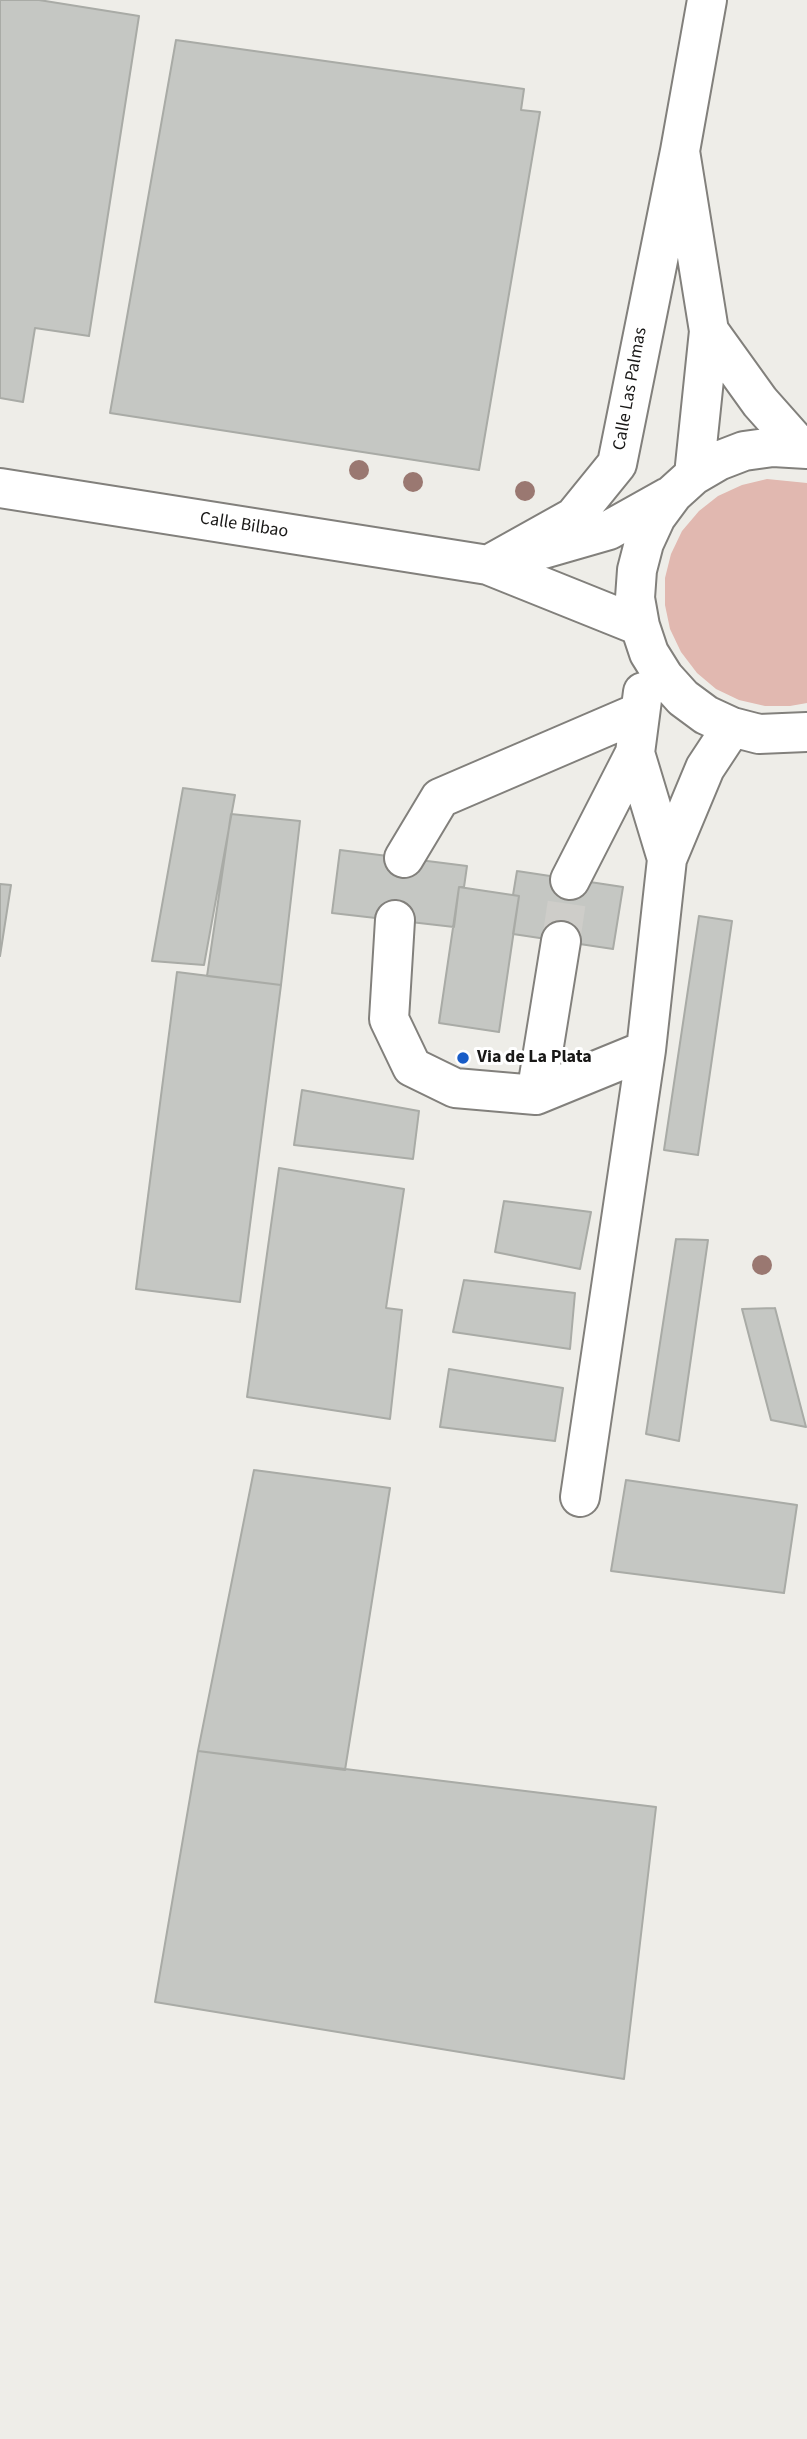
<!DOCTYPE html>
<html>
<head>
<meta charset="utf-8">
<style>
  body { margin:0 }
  canvas { display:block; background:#eeede8 }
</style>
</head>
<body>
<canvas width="807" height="2439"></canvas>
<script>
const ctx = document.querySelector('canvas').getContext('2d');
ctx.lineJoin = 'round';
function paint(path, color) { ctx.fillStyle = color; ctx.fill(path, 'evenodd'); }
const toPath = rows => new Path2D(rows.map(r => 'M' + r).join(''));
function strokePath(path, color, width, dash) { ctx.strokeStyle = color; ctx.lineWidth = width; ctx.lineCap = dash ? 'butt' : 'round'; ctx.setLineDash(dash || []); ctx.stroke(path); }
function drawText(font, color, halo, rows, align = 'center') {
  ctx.font = font + ' "Source Sans 3",sans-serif'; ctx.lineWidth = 6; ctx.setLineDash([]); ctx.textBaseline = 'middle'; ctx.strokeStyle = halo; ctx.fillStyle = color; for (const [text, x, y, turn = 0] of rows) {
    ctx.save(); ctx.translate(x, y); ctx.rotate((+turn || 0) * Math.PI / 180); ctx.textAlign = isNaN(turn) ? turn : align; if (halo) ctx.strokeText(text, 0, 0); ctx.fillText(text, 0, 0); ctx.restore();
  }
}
paint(toPath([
  [767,479,807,483,807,703,790,706,765,706,739,700,716,689,697,673,681,652,670,629,665,605,665,578,671,554,682,531,699,511,718,496,742,485]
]), '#e1b8b0');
const building = toPath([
  [0,0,39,0,139,16,89,336,35,328,23,402,0,398,0,0],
  [176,40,524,89,521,110,540,112,479,470,110,413,176,40],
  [183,788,235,795,204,965,152,961,183,788],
  [231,814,300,821,281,985,207,976,231,814],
  [340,850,467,866,464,887,459,887,454,927,332,913,340,850],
  [517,871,623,887,613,949,513,934,519,896,513,895,517,871],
  [0,884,11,885,0,956,0,884],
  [459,887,519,896,499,1032,439,1023,459,887],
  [699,916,732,921,698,1155,664,1150,699,916],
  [177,972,281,985,240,1302,136,1289,177,972],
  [302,1090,419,1111,413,1159,294,1145,302,1090],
  [279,1168,404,1189,386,1308,402,1310,390,1419,247,1397,279,1168],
  [504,1201,591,1212,580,1269,495,1252,504,1201],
  [676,1239,708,1240,679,1441,646,1434,676,1239],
  [464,1280,575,1293,570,1349,453,1332,464,1280],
  [775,1308,806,1427,771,1420,742,1309,775,1308],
  [449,1369,563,1388,555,1441,440,1427,449,1369],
  [254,1470,390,1488,345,1770,198,1751,254,1470],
  [626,1480,797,1505,784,1593,611,1571,626,1480],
  [198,1751,656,1807,624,2079,155,2002,198,1751]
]);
paint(building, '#c5c7c3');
strokePath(building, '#a9aba6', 2);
strokePath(toPath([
  [561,941,570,880]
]), '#cecdc9', 38, [38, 19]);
const minor = toPath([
  [709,331,760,402,801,448],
  [807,449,773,447,744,451,718,461,694,475,673,494,656,517,644,543,637,570,635,598,640,626,649,653,664,677,683,698,706,715,732,727,759,734,807,732],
  [694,475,709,331,680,151,707,0],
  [0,488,488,565,640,626],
  [543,549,609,530,668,497],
  [488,565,574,517,617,464,680,151],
  [643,692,635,753,667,859],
  [404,858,440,798,640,712],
  [570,880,635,753],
  [395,920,389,1019,412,1067,455,1088,536,1095,646,1050],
  [536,1095,561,941],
  [580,1497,646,1050,667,859,705,768,732,727]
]);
strokePath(minor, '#82807c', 42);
strokePath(minor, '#fff', 38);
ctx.fillStyle = '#9a7871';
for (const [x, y] of [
  [359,470],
  [413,482],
  [525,491],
  [762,1265]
]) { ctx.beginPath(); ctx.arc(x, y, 10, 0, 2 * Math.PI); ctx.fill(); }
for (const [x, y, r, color] of [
  [463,1058,7,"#185cc7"]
]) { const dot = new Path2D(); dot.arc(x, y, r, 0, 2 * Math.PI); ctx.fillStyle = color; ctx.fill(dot); strokePath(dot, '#fff', 2.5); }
drawText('18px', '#191817', '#fff', [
  ["Calle Las Palmas",631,389,-80],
  ["Calle Bilbao",244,526,9]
]);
drawText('bold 18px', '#191817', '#fff', [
  ["Via de La Plata",477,1058]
], 'left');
</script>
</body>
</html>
